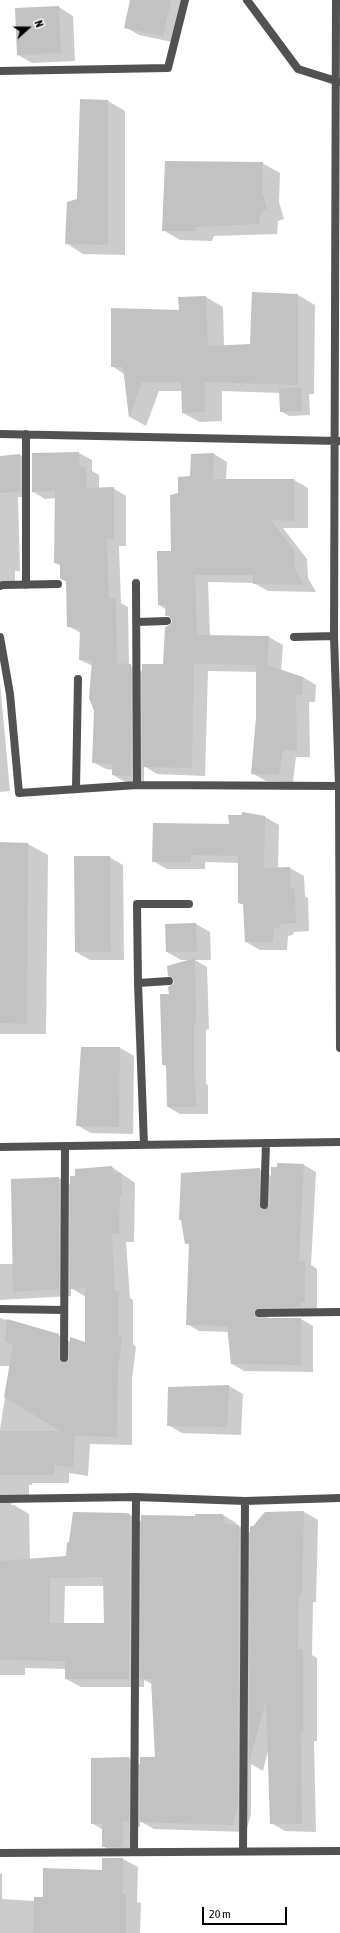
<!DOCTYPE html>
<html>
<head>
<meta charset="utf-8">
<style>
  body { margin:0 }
  #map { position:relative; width:340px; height:1933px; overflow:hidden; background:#fff; font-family:"Asap Condensed",sans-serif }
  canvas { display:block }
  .north { position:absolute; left:8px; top:8px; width:40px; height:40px; -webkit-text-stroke:3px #fff; paint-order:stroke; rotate:69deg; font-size:11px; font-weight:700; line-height:16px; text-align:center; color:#000 }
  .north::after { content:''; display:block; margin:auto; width:14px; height:18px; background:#000; clip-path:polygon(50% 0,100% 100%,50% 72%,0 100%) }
  .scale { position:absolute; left:202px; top:1907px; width:85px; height:18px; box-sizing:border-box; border:2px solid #000; border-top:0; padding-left:5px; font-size:12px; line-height:14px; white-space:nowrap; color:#000; -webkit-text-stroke:3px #fff; paint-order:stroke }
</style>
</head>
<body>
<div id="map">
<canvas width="340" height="1933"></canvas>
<div class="north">N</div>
<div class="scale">20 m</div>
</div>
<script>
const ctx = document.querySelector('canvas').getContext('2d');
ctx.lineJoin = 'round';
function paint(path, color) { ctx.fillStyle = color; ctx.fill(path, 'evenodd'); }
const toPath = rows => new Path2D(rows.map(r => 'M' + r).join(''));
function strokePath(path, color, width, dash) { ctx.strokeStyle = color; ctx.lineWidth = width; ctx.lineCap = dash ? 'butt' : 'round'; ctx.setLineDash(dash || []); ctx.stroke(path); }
paint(toPath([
  [131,0,186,0,177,43,139,35,125,27],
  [59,7,73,16,75,61,32,63,18,55],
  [108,101,125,111,125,255,83,254,66,243],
  [262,163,280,173,279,202,284,219,278,221,277,234,214,236,212,241,180,240,163,230],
  [298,295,315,305,314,394,309,394,310,415,289,416,281,411,281,393,222,391,222,421,200,422,183,413,182,391,159,391,146,426,130,417,124,374,112,366,180,311,179,298,206,297,223,307,224,346,251,345],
  [79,453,92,460,92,471,99,475,99,489,113,488,126,496,126,546,119,546,121,603,128,607,129,665,143,672,164,665,171,626,174,621,167,615,167,610,159,605,172,552,179,494,191,477,214,454,227,462,226,480,294,480,308,488,308,528,283,528,307,559,308,578,316,592,268,591,254,583,208,582,210,636,269,637,283,645,281,671,303,677,316,685,315,702,309,702,310,757,296,757,293,782,266,781,252,773,257,718,257,672,208,671,205,776,157,774,144,766,144,783,125,782,113,775,113,770,106,769,93,762,95,711,93,666,80,660,81,633,68,626,67,582,61,579,61,566,55,563,56,498,45,499,32,491,32,454],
  [20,455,30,461,30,497,18,497,20,571,15,571,15,582,0,582,0,457],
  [0,682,10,791,0,792],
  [243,814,265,817,279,825,278,869,290,868,304,876,305,896,308,898,309,931,294,932,293,935,288,936,287,950,260,950,246,942,244,905,239,903,239,863,205,862,205,869,167,869,153,861,230,825,243,816],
  [0,843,28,844,48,855,46,1034,0,1034],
  [109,857,123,865,124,960,90,960,76,952],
  [196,924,210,932,211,960,195,960,207,967,209,1029,206,1030,206,1084,208,1085,208,1114,180,1114,168,1107,167,1067,163,1064,170,995,191,960,181,960,167,952],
  [82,1048,120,1048,134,1056,133,1134,91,1133,77,1125],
  [304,1165,316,1172,311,1265,317,1269,317,1309,271,1314,266,1319,301,1319,313,1326,313,1372,244,1371,232,1364,229,1332,199,1331,187,1324,190,1245,186,1243,259,1169,271,1176],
  [112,1167,135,1183,134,1242,126,1242,130,1298,133,1300,133,1344,136,1347,132,1379,132,1445,90,1444,88,1476,69,1473,69,1483,32,1483,32,1485,29,1485,29,1501,12,1502,11,1505,14,1505,29,1514,30,1560,67,1557,130,1515,142,1522,223,1515,236,1523,237,1525,251,1533,304,1512,318,1520,316,1602,313,1602,312,1655,317,1658,317,1741,314,1741,316,1832,285,1831,271,1823,268,1751,263,1771,251,1764,251,1814,246,1832,154,1829,140,1821,140,1827,135,1827,134,1853,114,1853,103,1846,103,1830,92,1823,129,1758,141,1765,157,1758,152,1684,144,1680,144,1687,81,1687,66,1679,66,1669,25,1668,25,1675,0,1675,0,1429,10,1366,0,1366,0,1318,58,1335,70,1342,85,1343,86,1297,71,1288,71,1296,0,1300,0,1264,14,1264,12,1180,59,1178,71,1185],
  [65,1586,104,1586,105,1624,64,1624],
  [229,1386,243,1394,241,1435,182,1433,168,1425,169,1388],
  [123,1859,138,1867,137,1902,141,1903,140,1933,0,1933,0,1873,2,1874,2,1899,35,1901,103,1871]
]), '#0003');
paint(toPath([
  [130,0,171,0,163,36,124,28],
  [59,6,61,53,17,55,15,8],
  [80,99,108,100,108,245,65,244,67,202,77,199],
  [165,161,263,162,262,192,267,209,261,212,259,224,196,227,195,231,162,231],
  [252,292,298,294,298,385,205,382,205,412,182,413,181,382,142,382,129,418,123,367,111,367,111,308,179,310,178,297,206,296,208,346,250,344],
  [301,387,302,411,280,412,279,389],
  [79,452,80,467,86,467,87,488,114,487,114,539,107,539,109,599,116,598,117,663,131,664,131,776,112,775,112,764,92,763,94,711,89,698,92,660,79,660,80,628,67,627,66,580,60,579,60,563,54,563,55,491,32,492,32,453],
  [214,453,213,479,294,479,295,521,271,520,294,550,295,569,304,585,253,584,253,575,195,575,197,635,269,636,267,665,303,677,302,695,296,695,297,750,283,750,279,775,251,774,256,718,256,665,194,664,192,768,142,767,142,664,163,664,165,627,170,625,172,621,170,616,165,616,166,605,158,605,157,551,171,551,170,495,178,493,178,477,190,476,191,454],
  [20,454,20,492,0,493,0,456],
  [242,812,265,816,264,868,290,867,291,888,295,889,296,923,280,924,279,928,274,928,273,942,245,942,243,904,238,903,238,856,191,855,191,862,152,862,153,823,229,824,228,815,242,815],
  [0,842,28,843,27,1024,0,1023],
  [74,856,110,856,111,952,75,952],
  [196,923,197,952,166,952,165,924],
  [195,958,196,1023,194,1023,194,1076,195,1076,196,1107,167,1107,166,1065,162,1065,160,994,169,994,168,987,174,983,173,978,168,976,167,966],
  [81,1047,120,1047,119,1127,76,1126],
  [277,1163,304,1164,299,1261,305,1261,305,1302,301,1302,301,1307,259,1308,254,1310,254,1313,256,1318,301,1318,301,1365,231,1364,227,1326,186,1325,189,1243,185,1244,181,1220,179,1220,181,1173,260,1168,259,1205,261,1209,264,1210,268,1208,270,1205,271,1167,277,1167],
  [112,1166,113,1174,121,1173,122,1195,120,1195,119,1234,112,1234,115,1291,119,1291,118,1334,122,1337,118,1370,117,1437,75,1436,73,1468,54,1465,54,1475,0,1475,0,1431,60,1431,4,1397,13,1345,5,1342,7,1319,59,1334,58,1358,62,1363,66,1363,69,1360,70,1337,85,1342,85,1288,70,1289,70,1176,75,1176,75,1169],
  [59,1177,59,1289,13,1292,11,1179],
  [229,1385,227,1427,167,1426,168,1387],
  [304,1511,302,1595,299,1595,298,1649,303,1649,303,1733,301,1733,302,1824,270,1824,266,1700,249,1764,250,1526,253,1526,265,1512],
  [73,1512,126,1513,130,1514,129,1679,65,1679,65,1661,0,1660,0,1561,66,1556,67,1543,69,1542],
  [103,1577,104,1623,50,1623,50,1578],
  [195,1514,223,1514,225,1524,239,1525,238,1806,233,1825,140,1822,140,1757,155,1757,151,1679,140,1679,141,1515,195,1516],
  [129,1757,129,1821,123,1821,123,1847,102,1847,102,1824,91,1824,91,1758],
  [102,1858,123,1858,123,1894,126,1894,126,1933,33,1933,34,1897,43,1897,43,1868,102,1870]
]), '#c2c2c2');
strokePath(toPath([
  [247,0,298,69,339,82],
  [336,0,334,636,339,786,340,1048],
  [0,71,168,68,185,0],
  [0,434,339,441],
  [136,583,137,785],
  [26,585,26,434],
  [0,586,3,585,58,584],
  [137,622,167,621],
  [0,637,10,694,19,793,137,785,340,786],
  [294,637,334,636],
  [76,788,78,679],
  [138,983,169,981],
  [144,1145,138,983,137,904,189,904],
  [0,1147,340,1142],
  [264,1205,266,1143],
  [0,1309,64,1310],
  [259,1313,340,1312],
  [64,1358,65,1146],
  [0,1499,136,1497,245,1501,340,1498],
  [134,1851,136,1497],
  [243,1851,245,1501],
  [0,1853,340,1851]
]), '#525252', 8);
</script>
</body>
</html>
